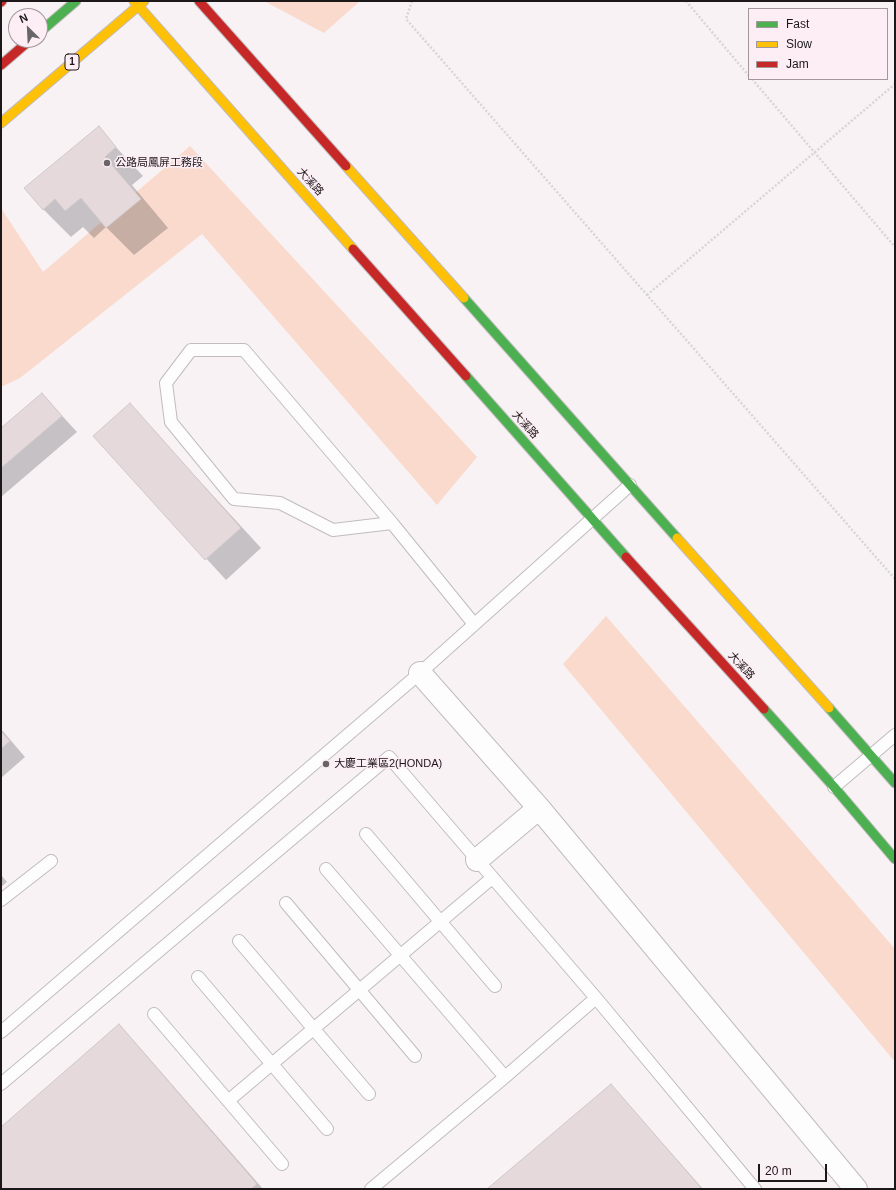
<!DOCTYPE html>
<html>
<head>
<meta charset="utf-8">
<style>
  body { margin:0 }
  #map { position:relative; width:896px; height:1190px; overflow:hidden; background:#f8f2f5; font-family:Arial,sans-serif }
  canvas { display:block }
  .frame { position:absolute; inset:0; border:2px solid #1c1719; pointer-events:none }
  .legend { position:absolute; left:748px; top:8px; width:140px; height:72px; box-sizing:border-box; background:#fceef4; border:1px solid #a2989c; margin:0; padding:5px 7px; list-style:none; font-size:12px; color:#1c1719 }
  .legend li { display:flex; align-items:center; gap:8px; height:20px }
  .legend b { width:20px; border:1px solid #a2989c }
  .north { position:absolute; left:8px; top:8px; width:40px; height:40px; box-sizing:border-box; background:#fceef4; border:1px solid #a2989c; border-radius:50%; rotate:336deg; font-size:11px; font-weight:700; line-height:16px; text-align:center; color:#1c1719 }
  .north::after { content:''; display:block; margin:auto; width:14px; height:18px; background:#696466; clip-path:polygon(50% 0,100% 100%,50% 72%,0 100%) }
  .scale { position:absolute; left:758px; top:1164px; width:69px; height:18px; box-sizing:border-box; border:2px solid #1c1719; border-top:0; padding-left:5px; font-size:12px; line-height:14px; white-space:nowrap; color:#1c1719; -webkit-text-stroke:3px #fceef4; paint-order:stroke }
</style>
</head>
<body>
<div id="map">
<canvas width="896" height="1190"></canvas>
<div class="frame"></div>
<ul class="legend">
<li><b style="height:5px;background:#4caf50"></b>Fast</li>
<li><b style="height:5px;background:#ffc107"></b>Slow</li>
<li><b style="height:5px;background:#c62828"></b>Jam</li>
</ul>
<div class="north">N</div>
<div class="scale">20 m</div>
</div>
<script>
const ctx = document.querySelector('canvas').getContext('2d');
ctx.lineJoin = 'round';
function paint(path, color) { ctx.fillStyle = color; ctx.fill(path, 'evenodd'); }
const toPath = rows => new Path2D(rows.map(r => 'M' + r).join(''));
function strokePath(path, color, width, dash) { ctx.strokeStyle = color; ctx.lineWidth = width; ctx.lineCap = dash ? 'butt' : 'round'; ctx.setLineDash(dash || []); ctx.stroke(path); }
function drawText(font, color, halo, rows, align = 'center') {
  ctx.font = font + ' Arial,"Noto Sans TC",sans-serif'; ctx.lineWidth = 3; ctx.setLineDash([]); ctx.textBaseline = 'middle'; ctx.strokeStyle = halo; ctx.fillStyle = color; for (const [text, x, y, turn = 0] of rows) {
    ctx.save(); ctx.translate(x, y); ctx.rotate((+turn || 0) * Math.PI / 180); ctx.textAlign = isNaN(turn) ? turn : align; if (halo) ctx.strokeText(text, 0, 0); ctx.fillText(text, 0, 0); ctx.restore();
  }
}
paint(toPath([
  [264,1,360,1,324,33],
  [190,146,477,457,437,505,202,234,20,378,1,387,1,208,43,272],
  [606,616,895,949,895,1062,563,664]
]), '#f9dacd');
paint(toPath([
  [98,128,143,176,132,185,168,228,134,255,106,227,94,238,83,227,71,237,43,209],
  [42,394,77,432,1,497,1,429],
  [130,405,261,548,226,580,94,436],
  [1,729,25,757,1,778],
  [1,875,7,882,1,887],
  [119,1025,134,1041,263,1189,1,1189,1,1128],
  [611,1085,703,1189,489,1189]
]), '#0003');
const building = toPath([
  [99,126,116,147,105,157,141,199,106,228,81,198,65,211,55,199,43,210,24,188,99,126],
  [42,393,62,416,1,468,1,428,42,393],
  [130,403,241,528,205,560,93,436,130,403],
  [1,731,10,741,1,749,1,731],
  [119,1024,257,1184,251,1189,1,1189,1,1127,119,1024],
  [611,1084,702,1189,487,1189,611,1084]
]);
paint(building, '#e6d9db');
strokePath(building, '#cec8ca', 1);
const lane = toPath([
  [392,523,333,530,280,503,234,499,171,422,166,383,191,350,244,350,392,523,474,624],
  [834,787,895,735],
  [366,834,495,986],
  [326,869,505,1077],
  [1,900,51,861],
  [286,903,415,1056],
  [239,941,369,1094],
  [198,977,327,1129],
  [154,1014,282,1164],
  [1,1032,420,673,630,485],
  [1,1084,389,757,596,998,755,1189],
  [228,1101,492,878],
  [371,1189,505,1077,596,998]
]);
const street = toPath([
  [420,673,539,808,856,1189],
  [477,860,539,808]
]);
const fast = toPath([
  [40,32,76,1],
  [464,298,677,538],
  [466,376,626,557],
  [829,708,895,783],
  [764,709,834,787,895,859]
]);
const slow = toPath([
  [134,1,353,249],
  [1,123,144,1],
  [346,166,464,298],
  [677,538,829,708]
]);
const jam = toPath([
  [199,1,346,166],
  [1,2,2,1],
  [1,65,30,40],
  [353,249,466,376],
  [626,557,764,709]
]);
strokePath(lane, '#c0bcbe', 14);
strokePath(street, '#c0bcbe', 24);
strokePath(fast, '#c0bcbe', 11);
strokePath(slow, '#c0bcbe', 11);
strokePath(jam, '#c0bcbe', 11);
strokePath(toPath([
  [412,1,406,19,895,579],
  [686,1,749,76],
  [752,79,895,247],
  [647,295,895,84]
]), '#d8d5d6', 2.5, [2, 2]);
strokePath(lane, '#fefdfe', 12);
strokePath(street, '#fefdfe', 22);
strokePath(fast, '#4caf50', 9);
strokePath(slow, '#ffc107', 9);
strokePath(jam, '#c62828', 9);
for (const [x, y, r, color] of [
  [107,163,4,"#696466"],
  [326,764,4,"#696466"]
]) { const dot = new Path2D(); dot.arc(x, y, r, 0, 2 * Math.PI); ctx.fillStyle = color; ctx.fill(dot); strokePath(dot, '#fceef4', 1.5); }
for (const [x, y, w] of [
  [72,62,14]
]) { const box = new Path2D(); box.roundRect(x - w / 2, y - 8, w, 16, 3); ctx.fillStyle = '#fceef4'; ctx.fill(box); strokePath(box, '#1c1719', 1); }
drawText('bold 10px', '#1c1719', null, [
  ["1",72,62]
]);
drawText('11px', '#1c1719', '#fceef4', [
  ["公路局鳳屏工務段",115,163],
  ["大慶工業區2(HONDA)",334,764]
], 'left');
drawText('11px', '#1c1719', '#fceef4', [
  ["大溪路",310,182,48],
  ["大溪路",525,425,48],
  ["大溪路",741,666,48]
]);
</script>
</body>
</html>
